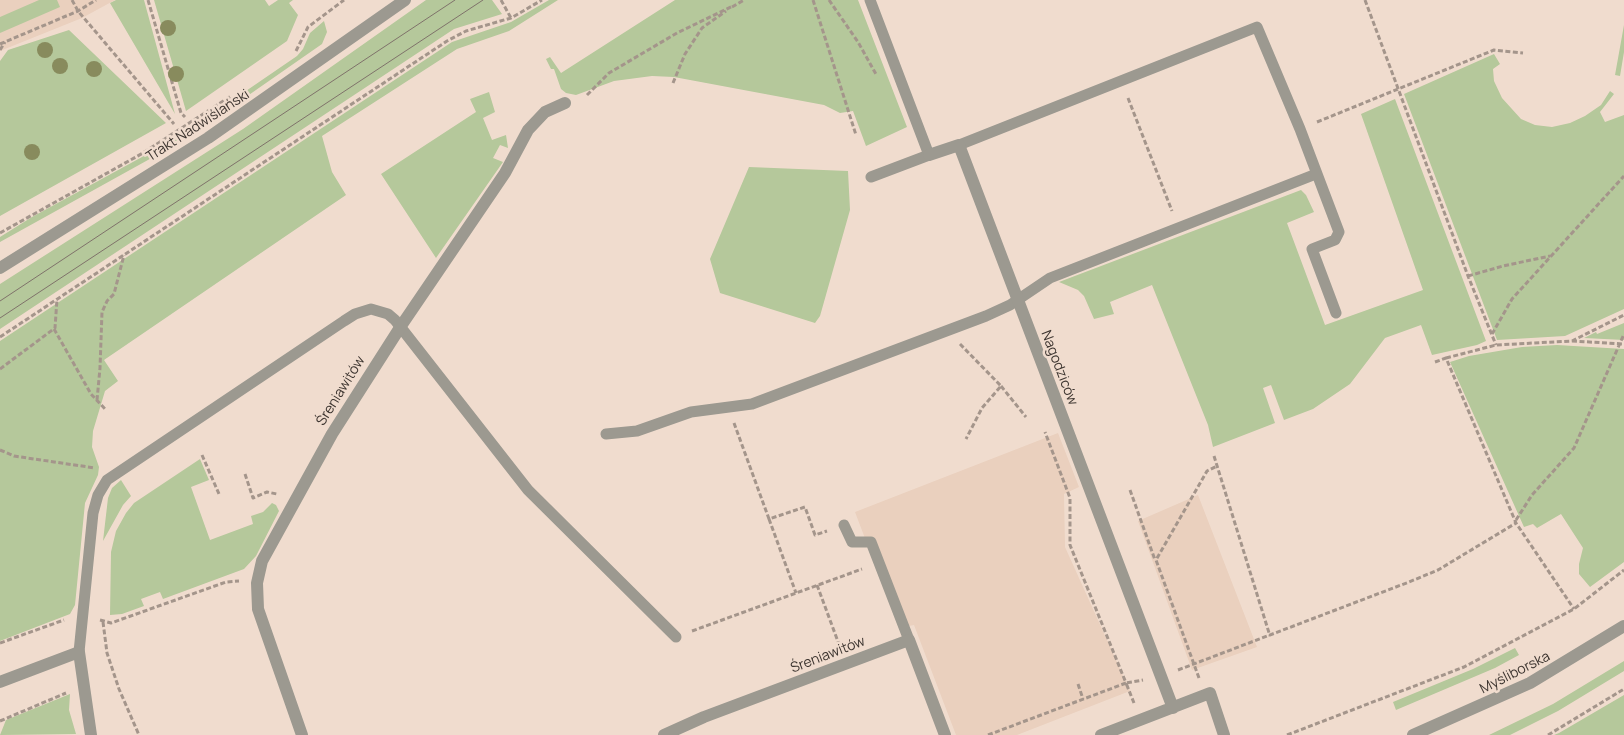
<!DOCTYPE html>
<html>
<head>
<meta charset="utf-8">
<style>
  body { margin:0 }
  canvas { display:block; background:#f0dcce }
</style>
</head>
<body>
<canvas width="1624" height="735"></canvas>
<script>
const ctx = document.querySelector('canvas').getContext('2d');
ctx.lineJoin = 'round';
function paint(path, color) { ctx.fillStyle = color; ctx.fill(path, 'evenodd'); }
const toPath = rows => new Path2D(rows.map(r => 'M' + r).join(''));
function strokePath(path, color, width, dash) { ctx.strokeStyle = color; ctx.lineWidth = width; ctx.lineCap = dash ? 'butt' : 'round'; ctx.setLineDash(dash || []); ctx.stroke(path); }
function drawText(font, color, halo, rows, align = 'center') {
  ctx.font = font + ' Manrope,sans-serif'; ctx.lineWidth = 5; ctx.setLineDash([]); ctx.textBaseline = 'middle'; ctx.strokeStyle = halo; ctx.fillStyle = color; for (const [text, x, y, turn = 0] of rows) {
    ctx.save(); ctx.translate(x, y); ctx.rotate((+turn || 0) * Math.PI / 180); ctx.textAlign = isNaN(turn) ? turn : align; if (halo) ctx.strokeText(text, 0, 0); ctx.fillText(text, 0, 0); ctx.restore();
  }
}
paint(toPath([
  [0,0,115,0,82,18,0,51],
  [1058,433,1079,487,1064,494,1065,547,1130,691,1017,735,956,735,914,625,899,628,855,512],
  [1198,495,1257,647,1192,670,1138,521]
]), '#ead0be');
paint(toPath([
  [39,0,57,0,60,7,0,33,0,17],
  [116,0,144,0,175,114,110,3],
  [154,0,265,0,269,6,278,0,293,0,289,3,298,15,287,41,186,111],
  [426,0,492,0,502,14,454,29,0,329,0,284,243,129],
  [549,0,558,0,509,31,457,49,322,136,332,172,346,195,104,360,118,381,105,391,93,431,92,447,99,467,98,475,85,503,75,605,70,614,0,641,0,341,452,42,511,22],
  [675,0,858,0,907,127,866,146,853,111,840,113,824,105,674,77,652,76,614,81,576,95,566,93,561,89,554,69,551,69,546,59,550,57,561,73],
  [324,21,327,32,322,44,233,106,175,145,0,242,0,237,32,217,142,157,243,93,297,56,303,49,310,33],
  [1624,25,1624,52,1620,76,1615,75],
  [69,30,166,123,0,216,0,61,8,50],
  [1494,54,1500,64,1493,69,1494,81,1502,98,1521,119,1535,125,1552,127,1570,123,1585,116,1601,105,1610,91,1614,94,1600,112,1605,122,1624,115,1624,309,1565,336,1497,340,1404,94],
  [489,92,495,112,483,118,492,140,506,135,508,148,500,145,493,158,503,162,436,258,381,174,476,112,470,99],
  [1395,99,1486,341,1477,345,1432,355,1421,325,1385,338,1350,384,1313,409,1284,420,1271,385,1263,388,1275,423,1213,447,1208,425,1152,285,1110,302,1114,314,1094,319,1084,296,1078,290,1059,282,1301,190,1306,195,1314,212,1287,223,1325,325,1423,290,1361,114],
  [749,167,848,171,850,210,820,316,815,323,720,293,710,259],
  [1624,323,1624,340,1584,338,1596,332,1597,334],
  [1557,345,1624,349,1624,562,1590,587,1579,574,1579,564,1583,548,1561,514,1537,528,1533,524,1524,527,1450,362,1469,356,1522,347],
  [200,459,209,480,191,487,210,540,253,524,251,516,263,512,272,503,276,505,279,511,256,556,244,569,163,599,160,592,141,599,144,606,122,614,110,615,111,552,116,531,126,513,134,503],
  [121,480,131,496,123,505,103,541,108,498,112,488],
  [1515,648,1519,655,1495,668,1396,710,1393,702,1473,669],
  [1624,661,1624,671,1558,711,1510,735,1489,735,1553,704],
  [70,694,69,710,76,734,0,735,6,720],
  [1624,695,1624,735,1554,735,1559,733]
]), '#b5c89b');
strokePath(toPath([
  [72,0,78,11,174,124],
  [148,0,181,113,185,117],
  [501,0,511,18],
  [813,0,856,135],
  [829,0,858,42,877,76],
  [1365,0,1468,276,1496,345],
  [732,7,744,0],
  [0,44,78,11,96,0],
  [0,50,5,42],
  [296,51,308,27,344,0],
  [673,83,685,54,702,28,726,11],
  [587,95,609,73,677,33,733,6],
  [1128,98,1172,211],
  [1317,122,1494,50,1523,53],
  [0,233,143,153,231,96],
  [1468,276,1503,266,1550,256],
  [54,329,91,394,106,410],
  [1492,334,1512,299,1624,176],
  [0,337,447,41,466,31,511,18,542,0],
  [1572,341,1624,344],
  [960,344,1001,386,982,408,966,439],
  [1446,358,1496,345,1572,341,1624,315],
  [1435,362,1446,358,1516,523,1574,609],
  [0,369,55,328,57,299],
  [1001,386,1026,417],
  [97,400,100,368,102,312,107,301,114,294,124,255],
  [734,423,769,519,805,507,815,535,827,531],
  [0,450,14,456,95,468],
  [202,455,219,494],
  [1214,456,1270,636],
  [245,474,253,498,267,492,277,494],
  [1130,490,1155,560],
  [769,519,796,593],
  [1516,520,1532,495,1574,448,1624,334],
  [817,585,840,647],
  [100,620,111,623,226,582,239,581],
  [103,622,107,653,119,689,139,735],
  [692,631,862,569],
  [0,643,64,620],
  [1178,670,1409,582,1438,570,1516,523],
  [1199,678,1156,560,1207,471,1217,466],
  [1078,684,1083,699],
  [1134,703,1126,683,1143,680],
  [0,721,66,693],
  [988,735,1126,683,1070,545,1070,498,1045,432],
  [1287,735,1464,667,1574,609,1624,570],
  [1548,735,1624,689]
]), '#a4958b', 3, [5, 2.5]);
strokePath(toPath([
  [870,0,929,155,871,177],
  [959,145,1257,27,1300,129,1339,232,1335,240,1312,249,1336,313],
  [606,434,637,431,691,412,752,404,986,316,1010,305,1050,278,1316,174],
  [844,525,852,542,871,542,909,640],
  [79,652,93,513,98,495,107,480,344,321,355,314,371,309,388,314,395,320,528,490,676,637]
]), '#9c9990', 11);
strokePath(toPath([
  [929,155,959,145,1173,708],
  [0,268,208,138,405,0],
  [0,682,79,652,91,735],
  [302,735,258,609,257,583,262,561,332,434,401,326,505,173,528,130,545,112,565,103],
  [664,735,704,717,909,640,945,735],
  [1101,735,1210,693,1224,735]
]), '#9c9990', 12);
strokePath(toPath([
  [1413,735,1530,683,1624,626]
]), '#9c9990', 12);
strokePath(toPath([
  [0,301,455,0],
  [0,318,483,0]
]), '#7f726a', 1);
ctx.fillStyle = '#888b5d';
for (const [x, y] of [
  [168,28],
  [45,50],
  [60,66],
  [94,69],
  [176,74],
  [32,152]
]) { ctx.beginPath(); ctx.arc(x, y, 8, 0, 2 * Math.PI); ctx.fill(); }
drawText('14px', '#3d3530', '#f0dcce', [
  ["Trakt Nadwiślański",198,126,-33],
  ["Nagodziców",1059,368,69],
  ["Śreniawitów",341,391,-58],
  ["Śreniawitów",828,655,-21],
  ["Myśliborska",1515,673,-27]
]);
</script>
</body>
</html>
